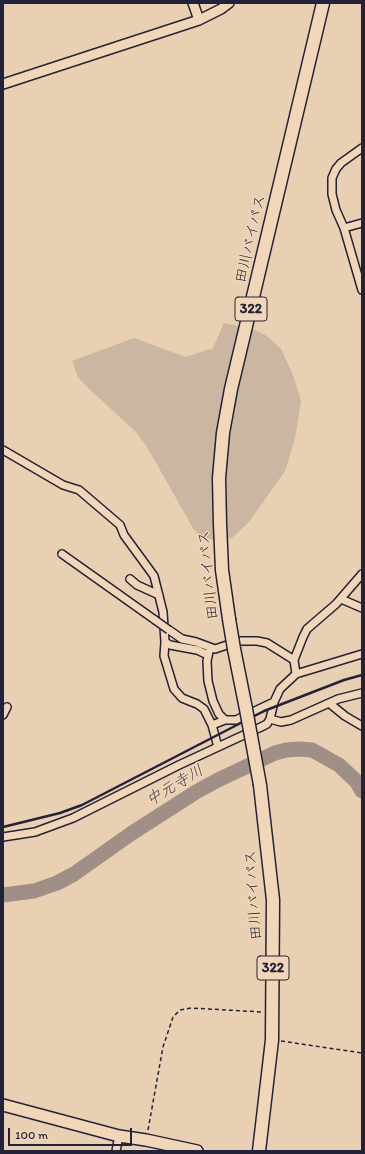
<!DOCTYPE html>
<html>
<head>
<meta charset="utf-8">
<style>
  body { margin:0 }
  #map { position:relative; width:365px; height:1154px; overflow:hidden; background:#e9d0b3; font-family:Itim,sans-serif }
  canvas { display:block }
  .frame { position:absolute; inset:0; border:4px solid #22223b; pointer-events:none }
  .scale { position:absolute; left:8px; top:1128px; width:124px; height:18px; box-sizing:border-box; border:2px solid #22223b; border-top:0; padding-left:5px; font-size:12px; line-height:14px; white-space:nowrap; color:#22223b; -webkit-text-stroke:3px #f1d7b8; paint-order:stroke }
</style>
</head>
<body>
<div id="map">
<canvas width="365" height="1154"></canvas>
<div class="frame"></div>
<div class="scale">100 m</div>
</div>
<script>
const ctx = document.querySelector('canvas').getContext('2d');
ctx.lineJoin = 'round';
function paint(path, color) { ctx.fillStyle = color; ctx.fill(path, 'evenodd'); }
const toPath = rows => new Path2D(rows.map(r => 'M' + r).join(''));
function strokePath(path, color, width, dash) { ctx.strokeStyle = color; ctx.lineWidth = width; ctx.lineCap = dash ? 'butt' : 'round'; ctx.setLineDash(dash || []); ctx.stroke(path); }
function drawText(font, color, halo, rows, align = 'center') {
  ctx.font = font + ' Itim,"Klee One",sans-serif'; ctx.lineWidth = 3; ctx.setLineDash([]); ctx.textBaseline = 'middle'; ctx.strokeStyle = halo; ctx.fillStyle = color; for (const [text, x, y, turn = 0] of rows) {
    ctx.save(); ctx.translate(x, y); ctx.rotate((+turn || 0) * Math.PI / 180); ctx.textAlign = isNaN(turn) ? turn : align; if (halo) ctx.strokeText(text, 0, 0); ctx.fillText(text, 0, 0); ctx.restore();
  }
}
paint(toPath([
  [224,323,253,329,267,336,281,349,293,375,301,401,295,439,285,471,249,522,232,538,213,540,199,535,193,528,147,447,136,432,87,387,78,377,72,361,134,338,186,357,213,348]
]), '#cbb6a1');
strokePath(toPath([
  [3,895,34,891,57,883,74,874,132,833,196,792,218,780,275,753,286,750,300,749,312,750,339,765,356,781,362,791]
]), '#9f8f86', 15);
const minor = toPath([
  [362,148,341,163,336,169,332,178,332,194,336,210,344,228,362,290],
  [344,228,362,223],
  [3,450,63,485,79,490,120,525,124,535,154,576,163,612,165,642,170,645,197,650,208,655],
  [62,554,155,620],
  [130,579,137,585,159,595],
  [341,599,362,608],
  [169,630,182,639,196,642,215,649,239,641,257,641,267,643,294,660],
  [165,642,164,656,174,689,182,698,197,704,204,709,212,725,225,720],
  [209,652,207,661,208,681,213,701,219,714,225,720,236,720,274,702],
  [296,674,294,660,303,637,307,629,336,604,362,574],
  [329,703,345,716,362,726],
  [3,715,7,707],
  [270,719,281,722,291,720,338,699,362,693],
  [212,725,218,747],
  [3,837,35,832,73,818,179,765,261,727,267,724,270,719,274,702,280,689,296,674,362,654],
  [116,1151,119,1136]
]);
const tertiary = toPath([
  [193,3,199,20],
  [3,84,199,20,221,9,229,3]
]);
const primary = toPath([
  [3,1105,119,1136,146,1140,197,1151]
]);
const trunk = toPath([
  [229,619,222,570,220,524,219,478,223,433,231,389,323,3],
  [234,649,246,709],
  [259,1151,272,1040,273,900,260,785]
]);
strokePath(minor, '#22223b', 10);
strokePath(tertiary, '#22223b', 12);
strokePath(primary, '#22223b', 14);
strokePath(trunk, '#22223b', 15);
strokePath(toPath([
  [281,1041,362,1053],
  [148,1130,163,1047,173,1017,180,1010,191,1008,262,1012]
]), '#22223b', 1.5, [4, 3]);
strokePath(minor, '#f1d7b8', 7);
strokePath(tertiary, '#f1d7b8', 9);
strokePath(primary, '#f1d7b8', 11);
strokePath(trunk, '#f1d7b8', 12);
strokePath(toPath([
  [3,827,60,813,82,805,264,711,344,680,362,675]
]), '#22223b', 2.5);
const minorBridge = toPath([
  [155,620,169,630]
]);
const trunkBridge = toPath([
  [229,619,234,649],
  [246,709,260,785]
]);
strokePath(minorBridge, '#22223b', 10, []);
strokePath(trunkBridge, '#22223b', 15, []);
strokePath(minorBridge, '#f1d7b8', 7);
strokePath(trunkBridge, '#f1d7b8', 12);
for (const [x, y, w] of [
  [251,309,32],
  [273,968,32]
]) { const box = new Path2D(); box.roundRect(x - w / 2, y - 12, w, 24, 3); ctx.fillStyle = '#f1d7b8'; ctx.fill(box); strokePath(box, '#22223b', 1); }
drawText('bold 14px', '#22223b', null, [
  ["322",251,309],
  ["322",273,968]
]);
drawText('15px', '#22223b', '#f1d7b8', [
  ["田川バイパス",251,239,-77],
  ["田川バイパス",209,575,-96],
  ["田川バイパス",254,895,-94]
]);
drawText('italic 16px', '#484352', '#f1d7b8', [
  ["中元寺川",175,786,-31]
]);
</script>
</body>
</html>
